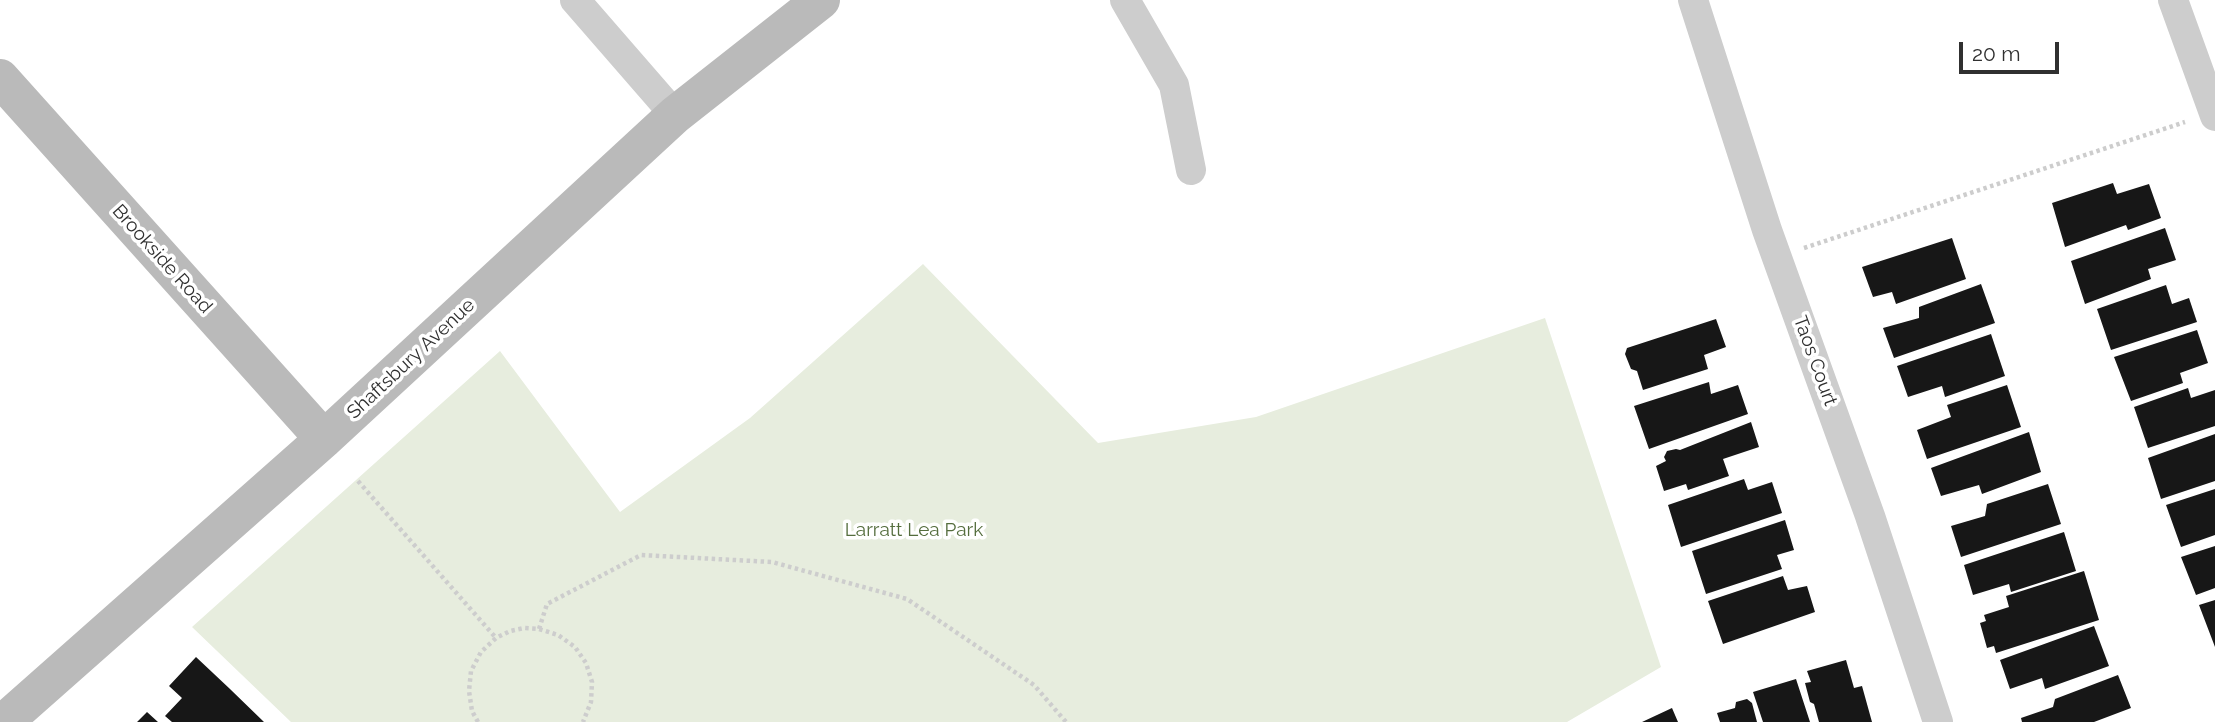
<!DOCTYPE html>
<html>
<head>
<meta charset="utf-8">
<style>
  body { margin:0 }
  #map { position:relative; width:2215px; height:722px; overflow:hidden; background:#fff; font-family:Raleway,sans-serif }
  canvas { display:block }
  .scale { position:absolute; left:1959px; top:42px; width:100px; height:32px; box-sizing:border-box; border:4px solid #303030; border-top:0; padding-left:9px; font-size:21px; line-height:24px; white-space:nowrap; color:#303030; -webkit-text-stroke:5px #fff; paint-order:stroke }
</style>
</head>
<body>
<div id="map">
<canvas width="2215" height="722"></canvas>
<div class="scale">20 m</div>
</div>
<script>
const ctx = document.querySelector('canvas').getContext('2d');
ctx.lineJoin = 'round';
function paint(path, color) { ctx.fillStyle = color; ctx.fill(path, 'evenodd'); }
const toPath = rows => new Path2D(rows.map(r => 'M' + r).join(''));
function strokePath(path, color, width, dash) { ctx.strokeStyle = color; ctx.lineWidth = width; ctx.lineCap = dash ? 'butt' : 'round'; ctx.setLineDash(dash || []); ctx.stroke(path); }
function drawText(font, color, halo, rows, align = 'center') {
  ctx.font = font + ' Raleway,sans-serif'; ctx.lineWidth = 7; ctx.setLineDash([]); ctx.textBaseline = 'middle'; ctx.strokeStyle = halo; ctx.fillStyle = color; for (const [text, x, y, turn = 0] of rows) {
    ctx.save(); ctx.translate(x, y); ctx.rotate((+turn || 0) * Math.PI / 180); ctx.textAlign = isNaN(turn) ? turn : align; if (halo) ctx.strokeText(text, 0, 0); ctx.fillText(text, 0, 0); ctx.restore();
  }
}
paint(toPath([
  [923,264,1098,443,1256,417,1545,318,1661,667,1567,722,291,722,192,627,500,351,620,512,750,418]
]), '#e7edde');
paint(toPath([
  [2113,183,2117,194,2149,184,2161,218,2128,230,2126,225,2065,247,2052,203],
  [2165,228,2176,260,2148,269,2151,279,2085,304,2071,261],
  [1952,238,1966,279,1896,304,1892,292,1873,297,1862,267],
  [1981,284,1995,323,1894,358,1883,328,1919,318,1919,307],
  [2166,285,2172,304,2189,298,2197,322,2111,350,2097,309],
  [1716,319,1726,347,1704,355,1708,369,1643,390,1637,371,1631,369,1625,354,1627,348],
  [2197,330,2208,363,2180,373,2183,383,2131,401,2114,357],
  [1991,334,2005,376,1945,397,1942,386,1908,397,1897,366],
  [1709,382,1711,394,1738,385,1748,414,1649,449,1634,406],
  [2007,385,2021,427,1927,459,1917,430,1951,417,1947,405],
  [2188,388,2191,398,2215,390,2215,426,2148,448,2134,407],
  [1751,422,1759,447,1723,459,1729,476,1688,490,1686,484,1664,491,1656,466,1666,461,1664,457,1667,451,1676,449,1680,450],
  [2029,432,2041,472,1982,494,1979,485,1941,496,1931,468],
  [2215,434,2215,481,2161,499,2148,458],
  [1744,479,1748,490,1772,482,1782,513,1681,547,1668,505],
  [2048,484,2061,524,1961,557,1951,526,1985,516,1987,504],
  [2215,489,2215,535,2181,547,2166,505],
  [1785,520,1794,550,1777,555,1782,569,1706,594,1692,551],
  [2064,532,2076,571,2011,592,2009,584,1973,595,1964,565],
  [2215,546,2215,588,2196,595,2181,557],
  [2084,571,2099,620,1996,653,1994,646,1987,648,1980,623,1986,621,1984,615,2009,607,2006,596],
  [1783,576,1788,590,1807,586,1815,612,1723,644,1708,601],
  [2215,600,2215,647,2199,605],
  [2094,626,2109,666,2045,689,2042,678,2010,689,2000,660],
  [196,657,230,689,264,722,172,722,165,716,182,698,169,686],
  [1846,660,1854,688,1862,686,1872,722,1819,722,1814,704,1810,702,1805,683,1811,682,1807,671],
  [2118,675,2131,708,2094,722,2022,722,2021,718,2053,707,2055,699],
  [1796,679,1810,722,1763,722,1753,692],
  [1747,699,1752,703,1757,722,1720,722,1717,713,1735,708,1736,702],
  [1672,708,1678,722,1642,722],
  [147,712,158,722,137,722]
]), '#171717');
strokePath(toPath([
  [1804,248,2185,122],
  [358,481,496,638],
  [539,629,547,604,641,555,772,562,907,599,1034,685,1066,722],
  [478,722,472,711,469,691,471,671,481,652,496,638,510,631,524,628,539,629,558,635,575,647,586,663,592,682,591,702,583,722]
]), '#cdcdcd', 4.5, [3.5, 3.5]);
strokePath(toPath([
  [575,0,675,115],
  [1125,0,1174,85,1191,170],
  [1693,0,1767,230,1870,516,1938,722],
  [2173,0,2215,116]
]), '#cdcdcd', 30);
strokePath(toPath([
  [0,78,324,439],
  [4,722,324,439,675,115,821,0]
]), '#bababa', 38);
drawText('19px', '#303030', '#fff', [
  ["Brookside Road",162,259,48],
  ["Shaftsbury Avenue",411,359,-43],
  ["Taos Court",1815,361,70]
]);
drawText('19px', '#546d3d', '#fff', [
  ["Larratt Lea Park",914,530]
]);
</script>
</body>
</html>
